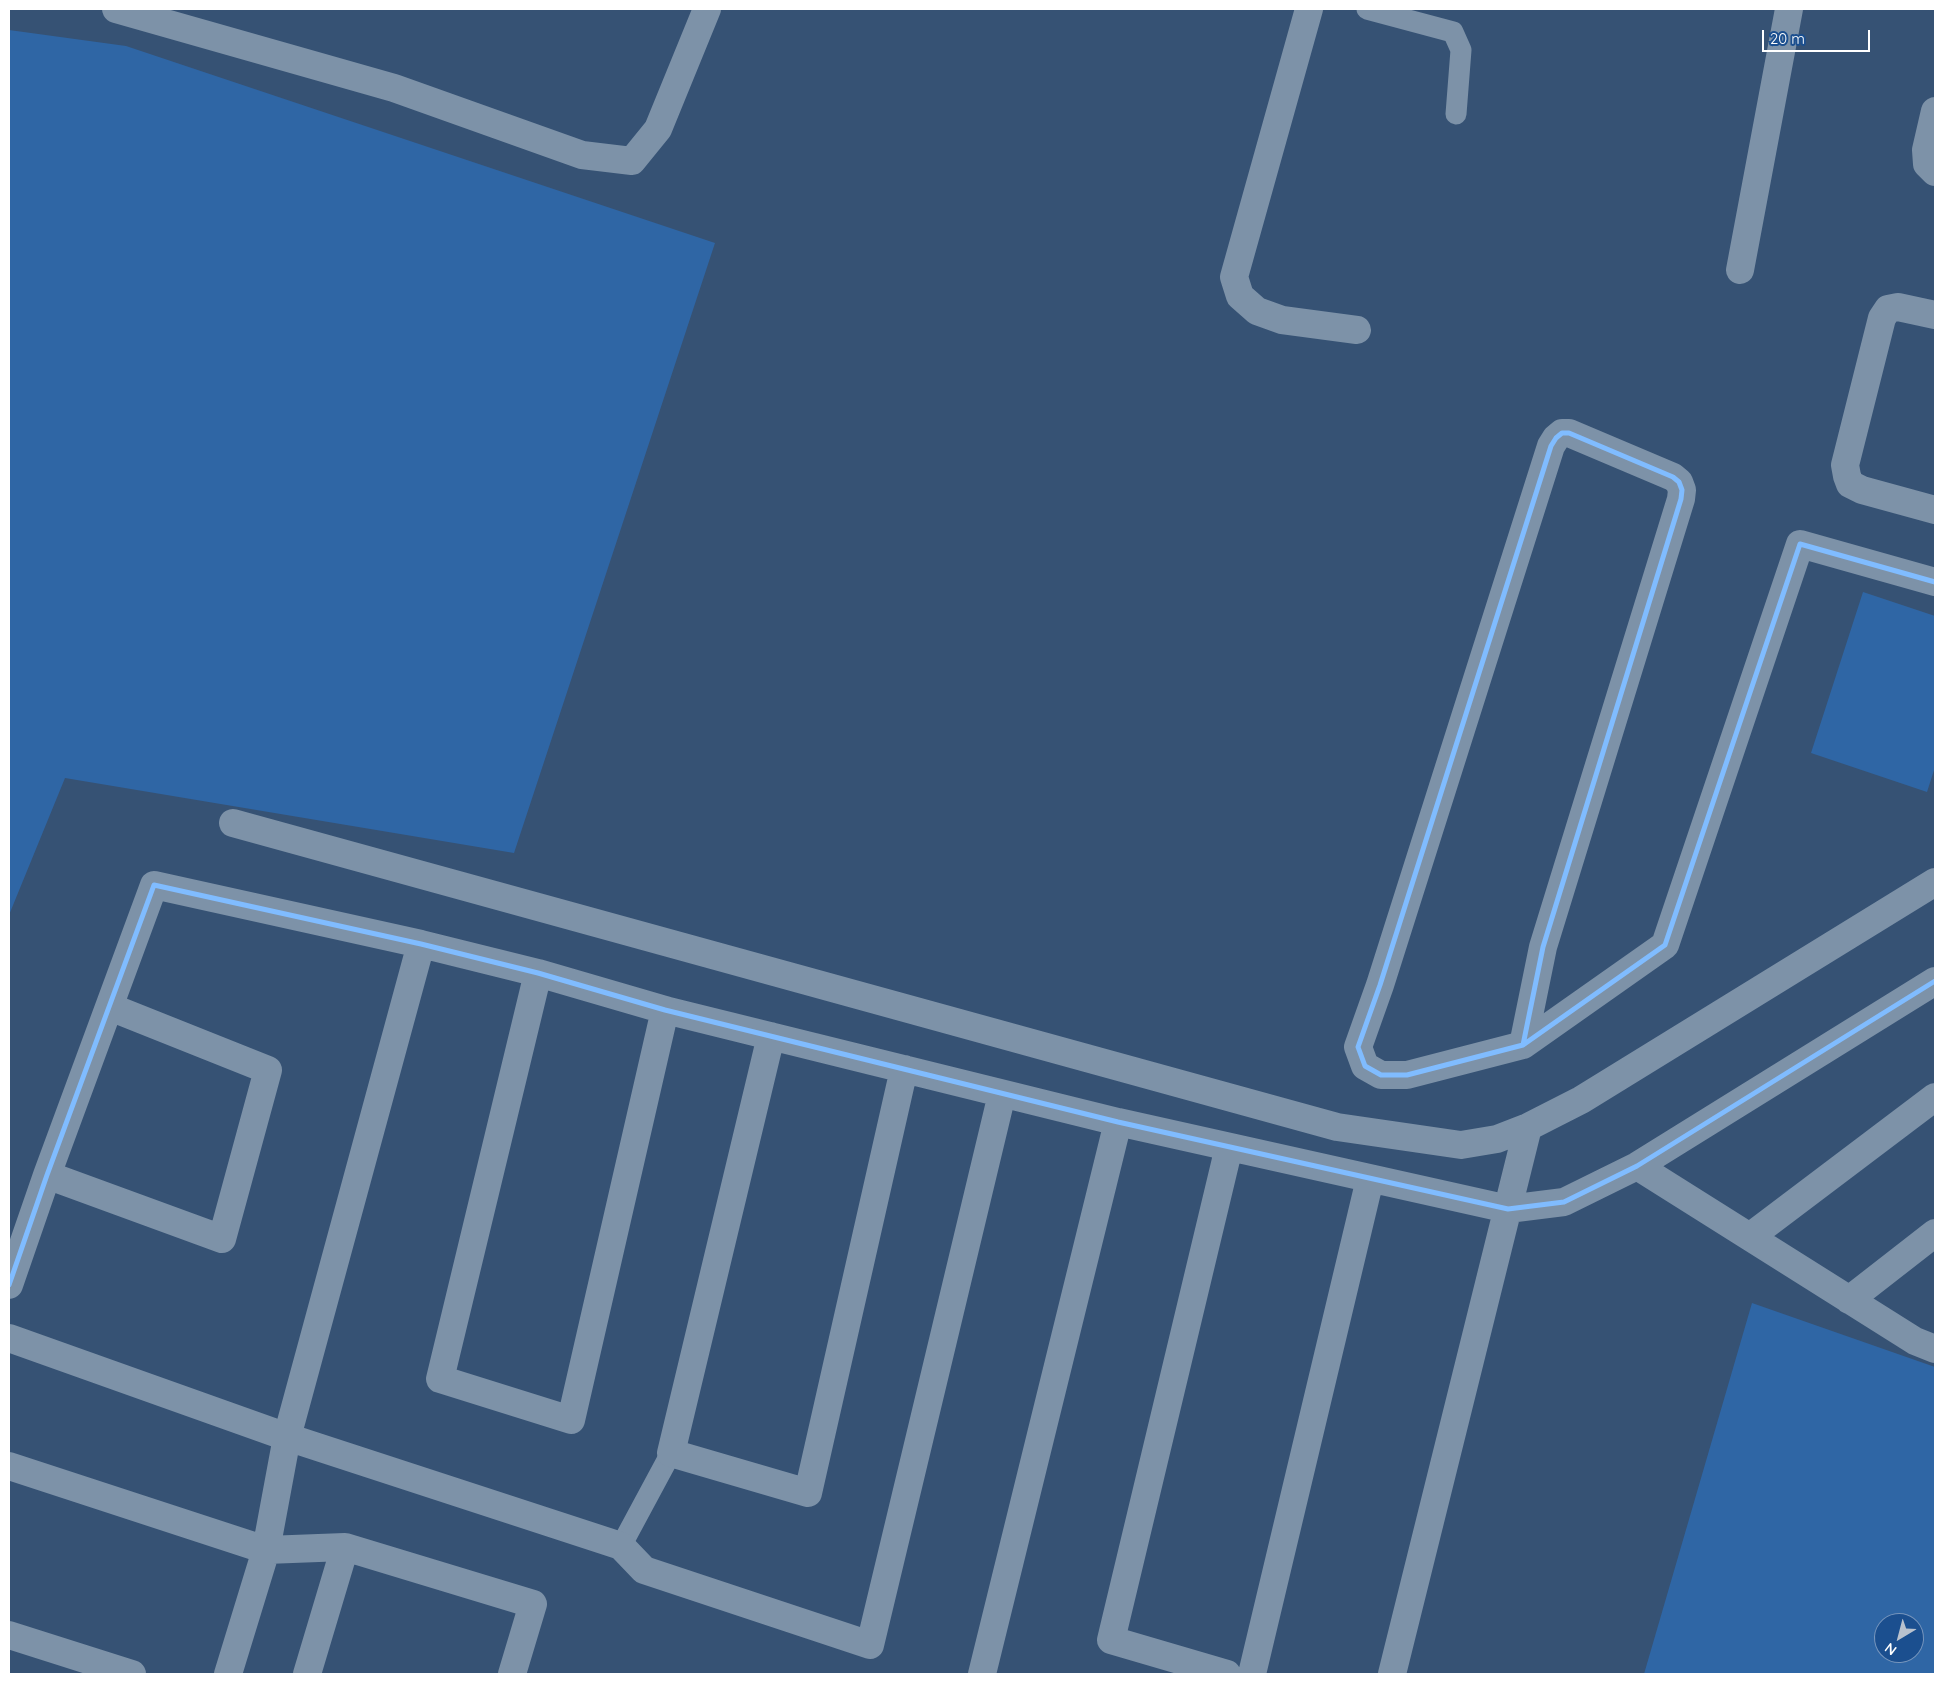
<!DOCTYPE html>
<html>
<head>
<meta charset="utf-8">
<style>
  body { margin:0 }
  #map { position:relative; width:1944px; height:1683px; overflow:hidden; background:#365274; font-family:Quicksand,sans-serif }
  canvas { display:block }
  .frame { position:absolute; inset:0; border:10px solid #fff; pointer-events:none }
  .north { position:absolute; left:1874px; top:1613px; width:50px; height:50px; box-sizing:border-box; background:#1b4f8f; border:1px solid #7695bc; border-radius:50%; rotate:217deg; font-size:14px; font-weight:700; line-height:20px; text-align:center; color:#fff }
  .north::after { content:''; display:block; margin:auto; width:18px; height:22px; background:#b9c2ce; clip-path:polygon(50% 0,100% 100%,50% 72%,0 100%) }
  .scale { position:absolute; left:1762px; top:30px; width:108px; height:22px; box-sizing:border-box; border:2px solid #fff; border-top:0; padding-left:6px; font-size:15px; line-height:18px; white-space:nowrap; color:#fff; -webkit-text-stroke:4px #1b4f8f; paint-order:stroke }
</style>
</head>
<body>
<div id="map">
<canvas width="1944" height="1683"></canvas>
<div class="frame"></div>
<div class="north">N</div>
<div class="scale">20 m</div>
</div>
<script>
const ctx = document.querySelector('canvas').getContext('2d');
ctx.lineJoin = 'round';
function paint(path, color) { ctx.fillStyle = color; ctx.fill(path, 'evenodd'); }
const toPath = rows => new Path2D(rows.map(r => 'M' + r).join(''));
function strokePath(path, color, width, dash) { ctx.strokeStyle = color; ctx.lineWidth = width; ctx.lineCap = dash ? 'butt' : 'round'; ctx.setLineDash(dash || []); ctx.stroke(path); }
paint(toPath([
  [9,30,126,46,715,243,514,853,65,778,9,915],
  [1863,592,1935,616,1935,767,1927,792,1811,753],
  [1752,1303,1935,1367,1935,1674,1644,1674],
  [1884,1623,1914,1623,1914,1653,1884,1653]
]), '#2f66a5');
strokePath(toPath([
  [1367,9,1453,32,1461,50,1456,114],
  [621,1546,671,1453]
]), '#7d92a8', 21);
strokePath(toPath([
  [116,9,394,88,582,155,632,161,658,129,707,9],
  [1309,9,1234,277,1240,296,1257,311,1282,320,1357,330],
  [1935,111,1926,150,1927,164,1935,172],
  [1740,270,1789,9],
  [1935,315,1898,307,1888,309,1882,318,1845,465,1847,476,1850,484,1862,490,1935,510],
  [233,823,1337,1127,1461,1145,1497,1139,1528,1127,1581,1100,1935,882],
  [538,973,440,1379,571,1420,665,1010],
  [771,1036,671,1453,808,1493,904,1069],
  [1523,1045,1543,947,1681,499,1682,490,1679,482,1673,477,1569,433,1562,433,1556,438,1551,446,1380,985,1358,1047,1365,1066,1381,1075,1407,1075,1523,1045,1665,945,1800,544,1935,582],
  [1637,1166,1915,1341,1935,1349],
  [47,1175,222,1239,268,1070,110,1007],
  [1751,1236,1935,1097],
  [9,1285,47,1175,154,885,421,944,538,973,665,1010,1118,1122,1508,1209,1564,1202,1637,1166,1935,981],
  [1849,1300,1935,1233],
  [9,1338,287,1437,621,1546,644,1570,870,1645,1002,1094],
  [9,1466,266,1550,345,1547,533,1604,512,1674],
  [9,1635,132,1674],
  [228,1674,266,1550,287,1437,421,944],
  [307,1674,345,1547],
  [982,1674,1118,1122],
  [1227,1674,1111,1640,1229,1147],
  [1252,1674,1370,1179],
  [1392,1674,1528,1127]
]), '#7d92a8', 28);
strokePath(toPath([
  [1523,1045,1543,947,1681,499,1682,490,1679,482,1673,477,1569,433,1562,433,1556,438,1551,446,1380,985,1358,1047,1365,1066,1381,1075,1407,1075,1523,1045,1665,945,1800,544,1935,582],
  [9,1285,47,1175,154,885,421,944,538,973,665,1010,1118,1122,1508,1209,1564,1202,1637,1166,1935,981]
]), '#80bcff', 5);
</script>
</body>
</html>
